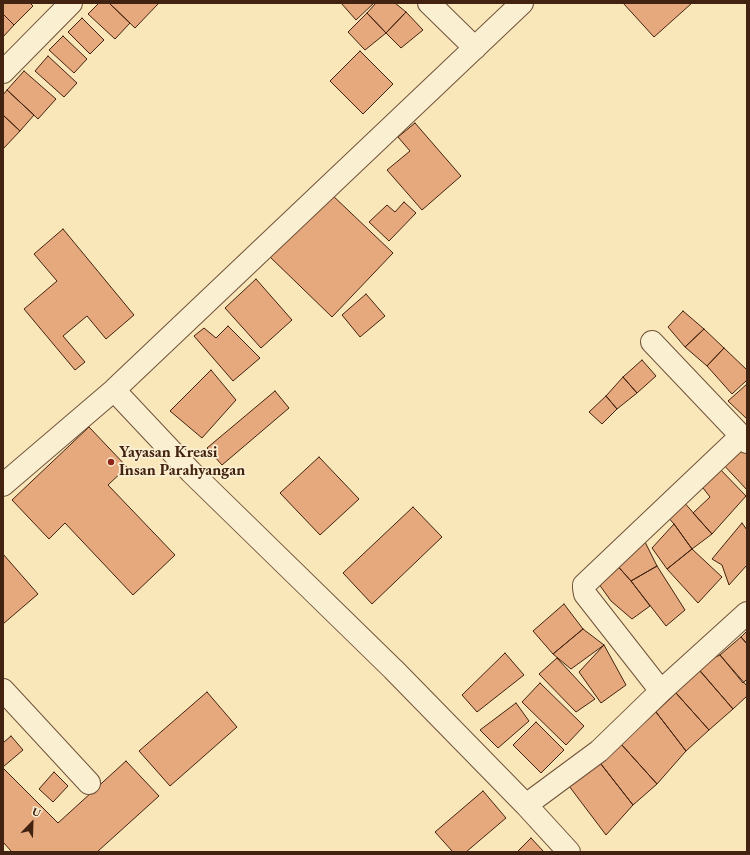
<!DOCTYPE html>
<html>
<head>
<meta charset="utf-8">
<style>
  body { margin:0 }
  #map { position:relative; width:750px; height:855px; overflow:hidden; background:#f9e6b9; font-family:"EB Garamond",serif }
  canvas { display:block }
  .frame { position:absolute; inset:0; border:4px solid #422210; pointer-events:none }
  .north { position:absolute; left:12px; top:803px; width:40px; height:40px; -webkit-text-stroke:3px #fbefd2; paint-order:stroke; rotate:23deg; font-size:11px; font-weight:700; line-height:16px; text-align:center; color:#422210 }
  .north::after { content:''; display:block; margin:auto; width:14px; height:18px; background:#422210; clip-path:polygon(50% 0,100% 100%,50% 72%,0 100%) }
</style>
</head>
<body>
<div id="map">
<canvas width="750" height="855"></canvas>
<div class="frame"></div>
<div class="north">U</div>
</div>
<script>
const ctx = document.querySelector('canvas').getContext('2d');
ctx.lineJoin = 'round';
function paint(path, color) { ctx.fillStyle = color; ctx.fill(path, 'evenodd'); }
const toPath = rows => new Path2D(rows.map(r => 'M' + r).join(''));
function strokePath(path, color, width, dash) { ctx.strokeStyle = color; ctx.lineWidth = width; ctx.lineCap = dash ? 'butt' : 'round'; ctx.setLineDash(dash || []); ctx.stroke(path); }
function drawText(font, color, halo, rows, align = 'center') {
  ctx.font = font + ' "EB Garamond",serif'; ctx.lineWidth = 3.5; ctx.setLineDash([]); ctx.textBaseline = 'middle'; ctx.strokeStyle = halo; ctx.fillStyle = color; for (const [text, x, y, turn = 0] of rows) {
    ctx.save(); ctx.translate(x, y); ctx.rotate((+turn || 0) * Math.PI / 180); ctx.textAlign = isNaN(turn) ? turn : align; if (halo) ctx.strokeText(text, 0, 0); ctx.fillText(text, 0, 0); ctx.restore();
  }
}
const building = toPath([
  [3,3,30,3,33,6,14,25,3,14,3,3],
  [99,3,109,3,130,23,115,39,88,14,99,3],
  [109,3,157,3,158,4,135,28,109,3],
  [341,3,374,3,356,20,341,3],
  [376,3,395,3,406,12,386,33,367,13,376,3],
  [623,3,692,3,654,37,623,3],
  [406,12,423,30,401,48,386,33,406,12],
  [367,13,386,33,365,50,348,32,367,13],
  [3,14,14,25,3,37,3,14],
  [82,18,104,40,90,54,68,32,82,18],
  [63,36,87,59,74,73,49,50,63,36],
  [360,51,393,84,363,114,330,81,360,51],
  [48,56,77,83,64,97,35,71,48,56],
  [24,71,56,99,38,119,7,90,24,71],
  [7,90,34,115,20,131,3,115,3,95,7,90],
  [3,115,20,131,3,149,3,115],
  [415,123,461,176,422,210,387,170,410,151,398,137,415,123],
  [329,192,393,253,332,317,268,255,329,192],
  [404,202,416,213,389,241,369,222,387,205,395,212,404,202],
  [63,229,134,315,106,339,87,316,63,336,85,362,75,370,24,309,57,281,34,254,63,229],
  [256,279,292,320,261,348,225,308,256,279],
  [366,294,385,316,360,337,342,315,366,294],
  [683,311,704,329,685,347,668,327,683,311],
  [228,326,260,358,233,381,194,336,204,328,216,338,228,326],
  [704,329,724,348,707,366,685,347,704,329],
  [724,348,747,370,747,380,732,394,707,366,724,348],
  [642,360,656,376,637,393,623,377,642,360],
  [211,370,236,400,202,438,170,411,211,370],
  [623,377,637,393,617,409,606,396,623,377],
  [747,384,747,419,728,401,747,384],
  [275,391,289,408,222,465,207,448,275,391],
  [606,396,617,409,602,424,589,412,606,396],
  [89,427,127,467,108,485,175,555,133,595,65,523,49,539,12,500,89,427],
  [744,446,747,450,747,490,721,462,744,446],
  [319,457,359,499,320,535,280,493,319,457],
  [717,466,746,496,712,534,693,513,710,497,700,484,717,466],
  [682,500,712,534,692,549,674,524,666,515,682,500],
  [413,507,442,537,372,604,343,573,413,507],
  [742,523,747,530,747,565,729,585,722,565,712,559,742,523],
  [674,524,692,549,667,569,652,548,674,524],
  [644,540,657,566,631,581,615,563,644,540],
  [692,549,722,577,698,603,667,569,692,549],
  [3,554,38,594,3,624,3,554],
  [615,563,631,581,650,606,632,619,611,601,596,580,615,563],
  [657,566,685,610,666,626,631,581,657,566],
  [564,604,583,629,553,654,533,631,564,604],
  [583,629,604,645,571,669,553,654,583,629],
  [747,631,747,644,741,637,747,631],
  [741,637,747,644,747,679,743,683,720,655,741,637],
  [604,645,626,685,601,703,579,672,604,645],
  [505,653,524,675,477,712,462,695,505,653],
  [720,655,747,686,747,696,733,709,696,666,720,655],
  [557,658,595,699,576,712,539,674,557,658],
  [699,670,733,709,709,730,676,693,699,670],
  [540,683,584,726,566,745,522,702,540,683],
  [207,692,237,727,170,786,139,751,207,692],
  [676,693,709,730,686,751,656,712,676,693],
  [516,703,529,721,498,748,480,730,516,703],
  [656,712,686,751,657,784,621,744,656,712],
  [536,722,564,750,541,773,513,745,536,722],
  [11,736,23,750,3,767,3,743,11,736],
  [621,744,657,784,633,805,597,759,621,744],
  [597,759,633,805,606,835,569,786,597,759],
  [126,761,159,796,97,852,12,852,3,842,3,768,58,823,126,761],
  [54,772,68,786,53,802,39,789,54,772],
  [483,791,506,818,466,852,453,852,435,832,483,791],
  [531,838,544,852,517,852,531,838]
]);
paint(building, '#e6a97d');
strokePath(building, '#422210', 1);
const minor = toPath([
  [429,3,475,48],
  [3,72,71,3],
  [652,342,747,442],
  [114,390,191,472,393,669,526,805,569,852],
  [3,485,114,390,522,3],
  [3,690,89,783],
  [661,691,585,594,584,588,584,585,741,436],
  [526,805,599,751,661,691,747,613]
]);
strokePath(minor, '#70533a', 24);
strokePath(minor, '#fbefd2', 22);
for (const [x, y, r, color] of [
  [111,462,4,"#8f2418"]
]) { const dot = new Path2D(); dot.arc(x, y, r, 0, 2 * Math.PI); ctx.fillStyle = color; ctx.fill(dot); strokePath(dot, '#fbefd2', 1.5); }
drawText('bold 16px', '#422210', '#fbefd2', [
  ["Yayasan Kreasi",119,453],
  ["Insan Parahyangan",119,471]
], 'left');
</script>
</body>
</html>
